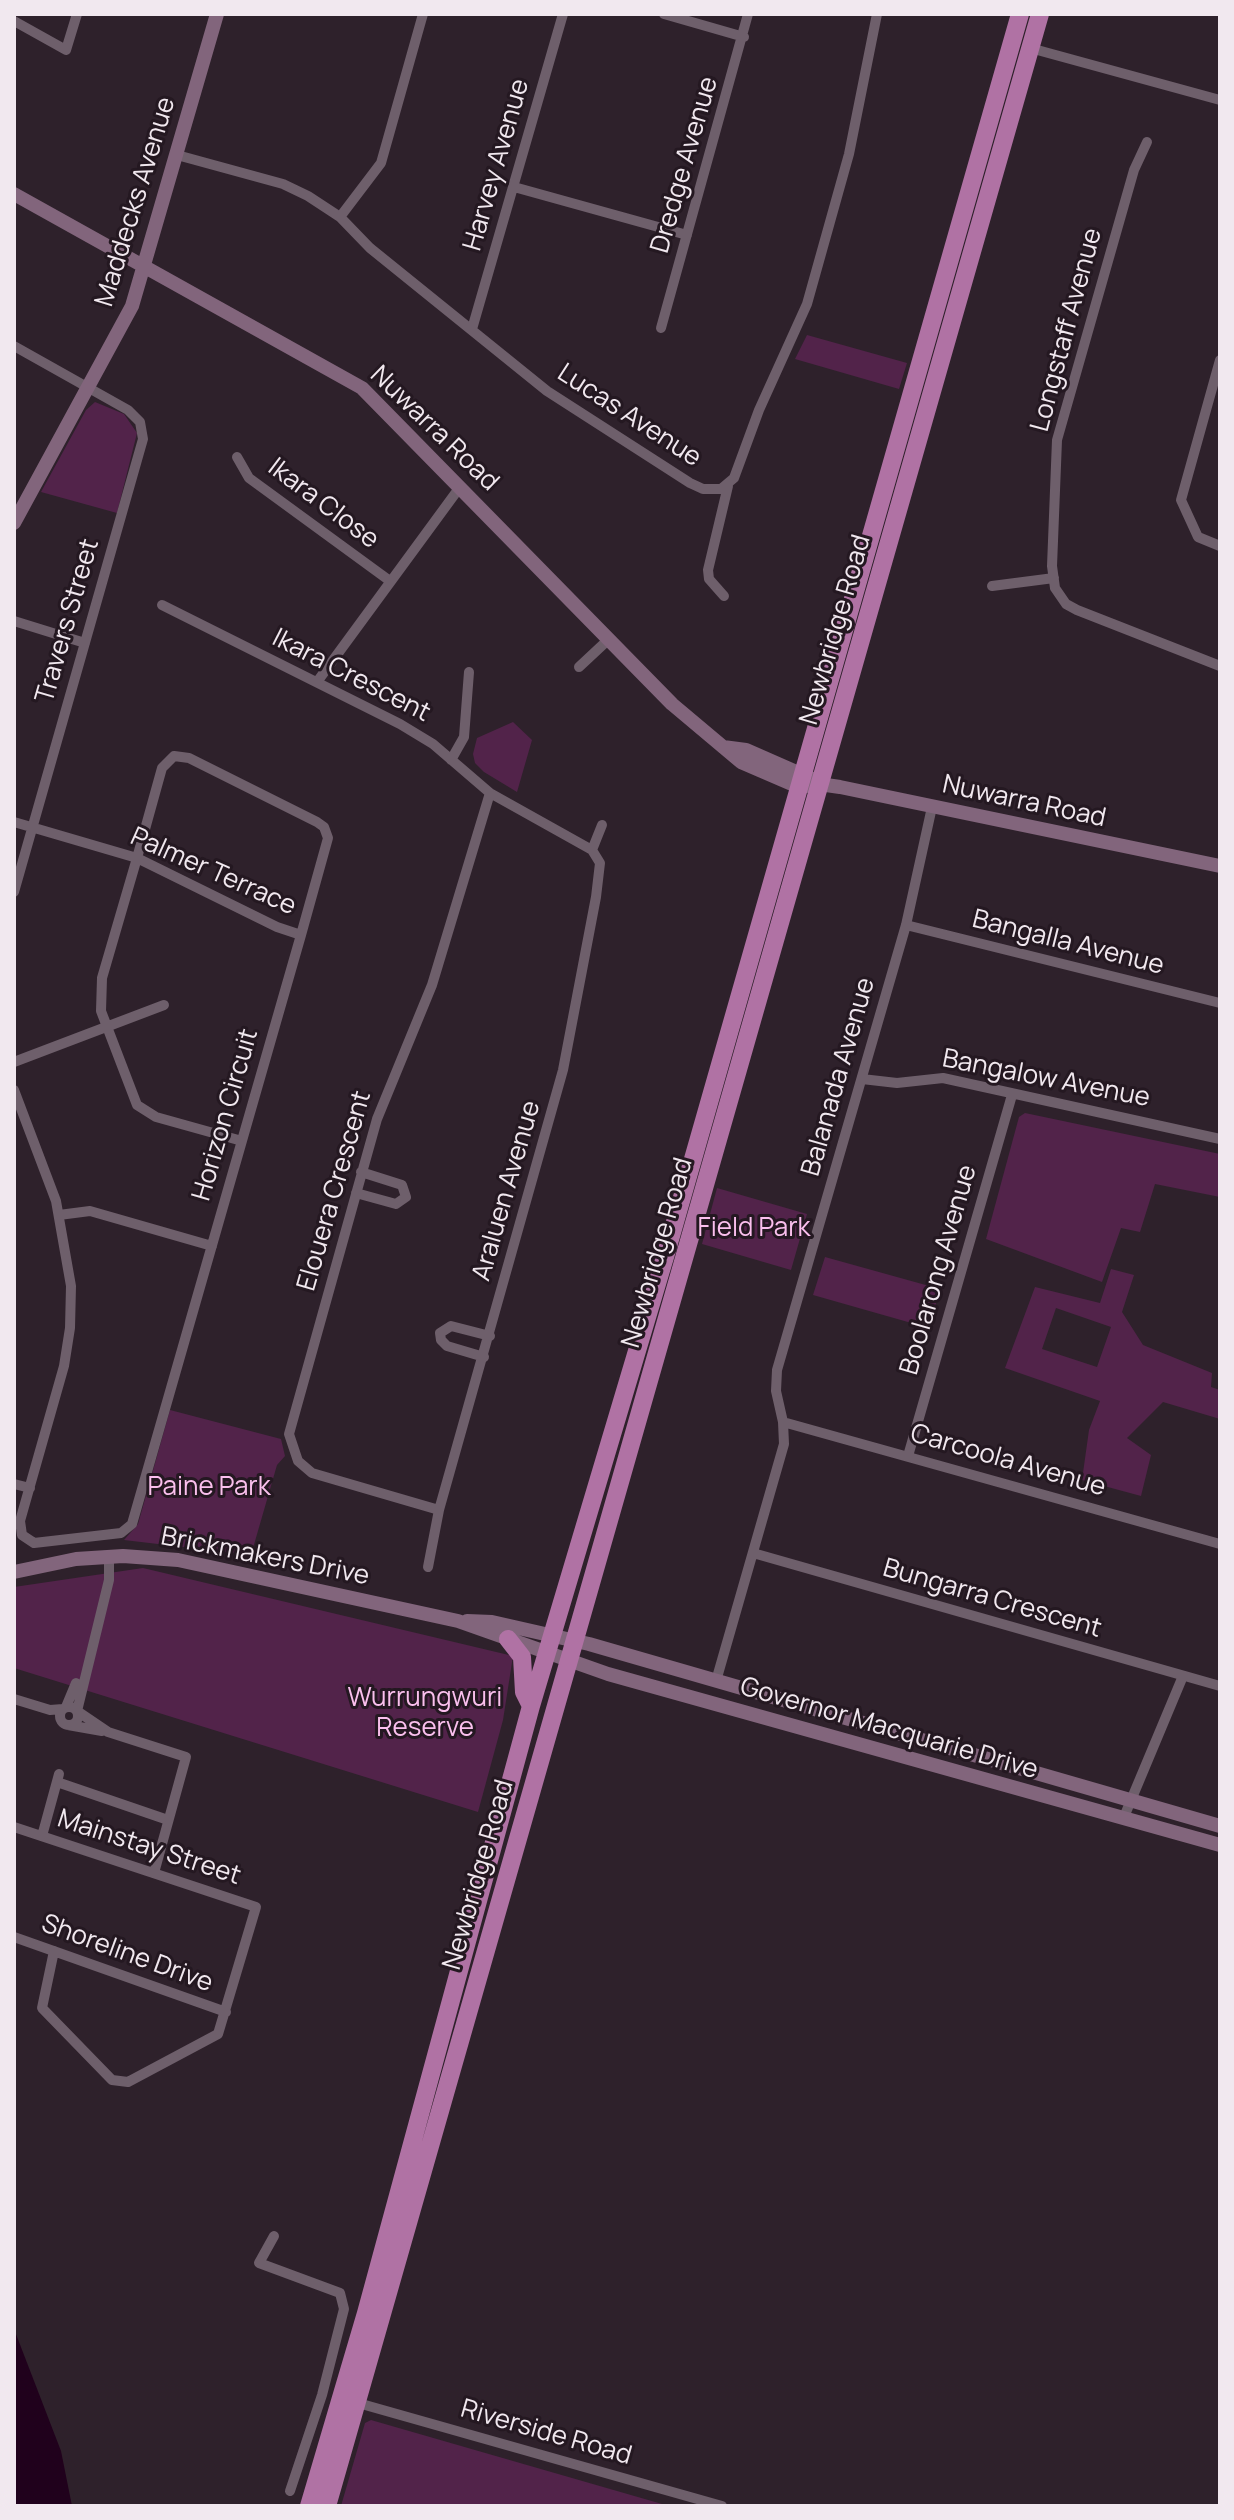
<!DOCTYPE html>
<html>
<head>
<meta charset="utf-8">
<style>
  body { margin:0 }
  #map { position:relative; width:1234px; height:2520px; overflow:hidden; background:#2e212b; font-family:Manrope,sans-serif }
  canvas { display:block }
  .frame { position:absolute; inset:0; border:16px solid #f1e8ef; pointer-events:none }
</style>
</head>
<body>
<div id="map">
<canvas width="1234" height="2520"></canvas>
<div class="frame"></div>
</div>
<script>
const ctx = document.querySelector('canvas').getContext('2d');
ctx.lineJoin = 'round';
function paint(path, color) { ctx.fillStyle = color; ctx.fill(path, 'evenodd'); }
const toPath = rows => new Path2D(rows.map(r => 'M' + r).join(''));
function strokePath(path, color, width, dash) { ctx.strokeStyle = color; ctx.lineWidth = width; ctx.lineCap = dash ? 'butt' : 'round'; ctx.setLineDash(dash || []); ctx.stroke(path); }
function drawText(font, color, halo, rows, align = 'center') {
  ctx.font = font + ' Manrope,sans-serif'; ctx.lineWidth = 6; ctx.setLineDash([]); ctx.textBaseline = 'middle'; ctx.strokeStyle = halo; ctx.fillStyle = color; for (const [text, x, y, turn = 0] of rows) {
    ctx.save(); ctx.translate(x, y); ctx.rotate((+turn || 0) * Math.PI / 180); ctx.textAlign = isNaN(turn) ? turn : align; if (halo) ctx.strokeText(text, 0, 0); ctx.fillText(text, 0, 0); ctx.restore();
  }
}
paint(toPath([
  [807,335,907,363,899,389,795,359],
  [95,402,124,414,137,433,117,513,41,492,86,410],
  [513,722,532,740,517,792,484,772,475,763,473,754,477,738],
  [1025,1113,1220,1154,1220,1197,1155,1184,1140,1232,1121,1228,1102,1282,986,1239,1019,1117],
  [717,1188,807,1214,791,1270,702,1244],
  [825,1257,940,1289,929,1328,813,1295],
  [1111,1269,1134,1275,1122,1312,1143,1345,1212,1373,1211,1387,1220,1390,1220,1419,1163,1402,1127,1438,1151,1455,1141,1496,1082,1480,1089,1430,1100,1401,1005,1368,1035,1287,1100,1303],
  [1056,1308,1111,1327,1097,1367,1042,1349],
  [170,1410,281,1439,285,1456,277,1465,251,1555,124,1540,138,1524],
  [143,1568,513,1656,503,1720,478,1812,14,1668,14,1587],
  [371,2420,669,2506,670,2506,341,2506,365,2423]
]), '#52234a');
paint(toPath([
  [14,2329,61,2451,72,2506,14,2506]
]), '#20011c');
strokePath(toPath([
  [664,14,744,37],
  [14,21,66,50,77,14],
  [1030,48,1220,100],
  [1147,142,1134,170,1057,440,1052,566,1055,588,1066,604,1077,610,1220,666],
  [177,155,283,184,308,196,340,217,370,248,547,391,690,483,703,489,721,489,734,478,759,410,807,304,849,154,877,14],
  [514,187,687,235],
  [340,217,381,163,423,14],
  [661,328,748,14],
  [472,329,563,14],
  [14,346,128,410,140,422,143,439,14,892],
  [1220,360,1181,500,1198,537,1220,546],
  [237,457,249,478,390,581],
  [992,586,1054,578],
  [724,596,709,579,708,570,728,486],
  [162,605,400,724,433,744,490,793,592,850],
  [14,621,85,643],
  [579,667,609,639],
  [317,682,460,487],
  [451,760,464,737,469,672],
  [14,822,137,858,277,927,301,935],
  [906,925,1220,1003],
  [14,1062,164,1005],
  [862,1079,897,1083,943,1078,1220,1139],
  [14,1090,56,1201,71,1286,70,1328,64,1366,20,1521,22,1535,34,1543,121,1533,132,1524,301,935,328,838,324,827,317,822,189,758,174,756,162,768,137,858,102,978,101,1011,137,1105,156,1117,242,1141],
  [356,1193,396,1204,406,1197,402,1185,361,1172],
  [59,1215,90,1211,212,1246],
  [484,1357,447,1346,441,1340,440,1333,451,1326,490,1336],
  [783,1422,1220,1544],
  [908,1456,1012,1095],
  [14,1484,30,1488],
  [439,1510,312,1473,298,1461,289,1434,377,1119,432,985,490,793],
  [753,1553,1220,1686],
  [428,1567,439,1510,563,1070,596,897,600,863,592,850,602,825],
  [716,1681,784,1444,783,1422,776,1391,777,1370,906,925,932,807],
  [14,1699,50,1710,63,1709],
  '60 1716a9 9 0 1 1 18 0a9 9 0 1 1-18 0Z',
  [66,1707,76,1683],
  [77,1711,108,1732,186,1757,154,1873],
  [77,1711,109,1580,109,1557],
  [68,1725,102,1731],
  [57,1782,168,1820],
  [1124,1817,1183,1676],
  [14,1827,256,1907,218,2034,128,2082,112,2080,42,2008,54,1951],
  [42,1836,59,1774],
  [14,1937,226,2012],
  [274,2236,259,2263,340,2293,344,2309,322,2395,290,2491],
  [358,2403,722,2506]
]), '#6e5f6b', 10);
strokePath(toPath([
  [14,194,362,388,672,704,741,762,799,787,819,784,840,787,1220,866],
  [14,523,132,306,217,14],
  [723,747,746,750,812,779],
  [14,1572,76,1559,123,1556,178,1560,458,1621,608,1674,1220,1845],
  [467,1621,492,1622,589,1644,1220,1826]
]), '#82657c', 14);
strokePath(toPath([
  [508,1639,522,1657,524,1692,531,1706],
  [309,2506,366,2313,531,1706,665,1257,1020,14],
  [327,2506,1040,14]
]), '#b072a4', 18);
drawText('26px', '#f1e8ef', '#241821', [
  ["Harvey Avenue",497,165,-74],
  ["Dredge Avenue",685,165,-74],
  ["Maddecks Avenue",136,202,-73],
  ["Longstaff Avenue",1067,330,-75],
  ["Lucas Avenue",629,416,33],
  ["Nuwarra Road",434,429,44],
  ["Ikara Close",323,504,37],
  ["Travers Street",68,621,-74],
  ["Newbridge Road",836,630,-74],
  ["Ikara Crescent",351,676,27],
  ["Nuwarra Road",1024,802,12],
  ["Palmer Terrace",213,872,24],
  ["Bangalla Avenue",1068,943,14],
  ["Balanada Avenue",839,1077,-74],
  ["Bangalow Avenue",1046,1079,11],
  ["Horizon Circuit",226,1115,-74],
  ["Elouera Crescent",335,1191,-74],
  ["Araluen Avenue",507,1191,-74],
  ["Newbridge Road",658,1253,-74],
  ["Boolarong Avenue",939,1270,-74],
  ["Carcoola Avenue",1008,1461,16],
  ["Brickmakers Drive",265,1557,11],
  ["Bungarra Crescent",992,1599,16],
  ["Governor Macquarie Drive",889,1729,16],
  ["Mainstay Street",149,1848,18],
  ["Newbridge Road",479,1875,-74],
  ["Shoreline Drive",127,1954,20],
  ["Riverside Road",546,2433,16]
]);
drawText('26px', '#fabfed', '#241821', [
  ["Field Park",754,1229],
  ["Paine Park",209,1488],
  ["Wurrungwuri",425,1699],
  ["Reserve",425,1729]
]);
</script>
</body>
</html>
